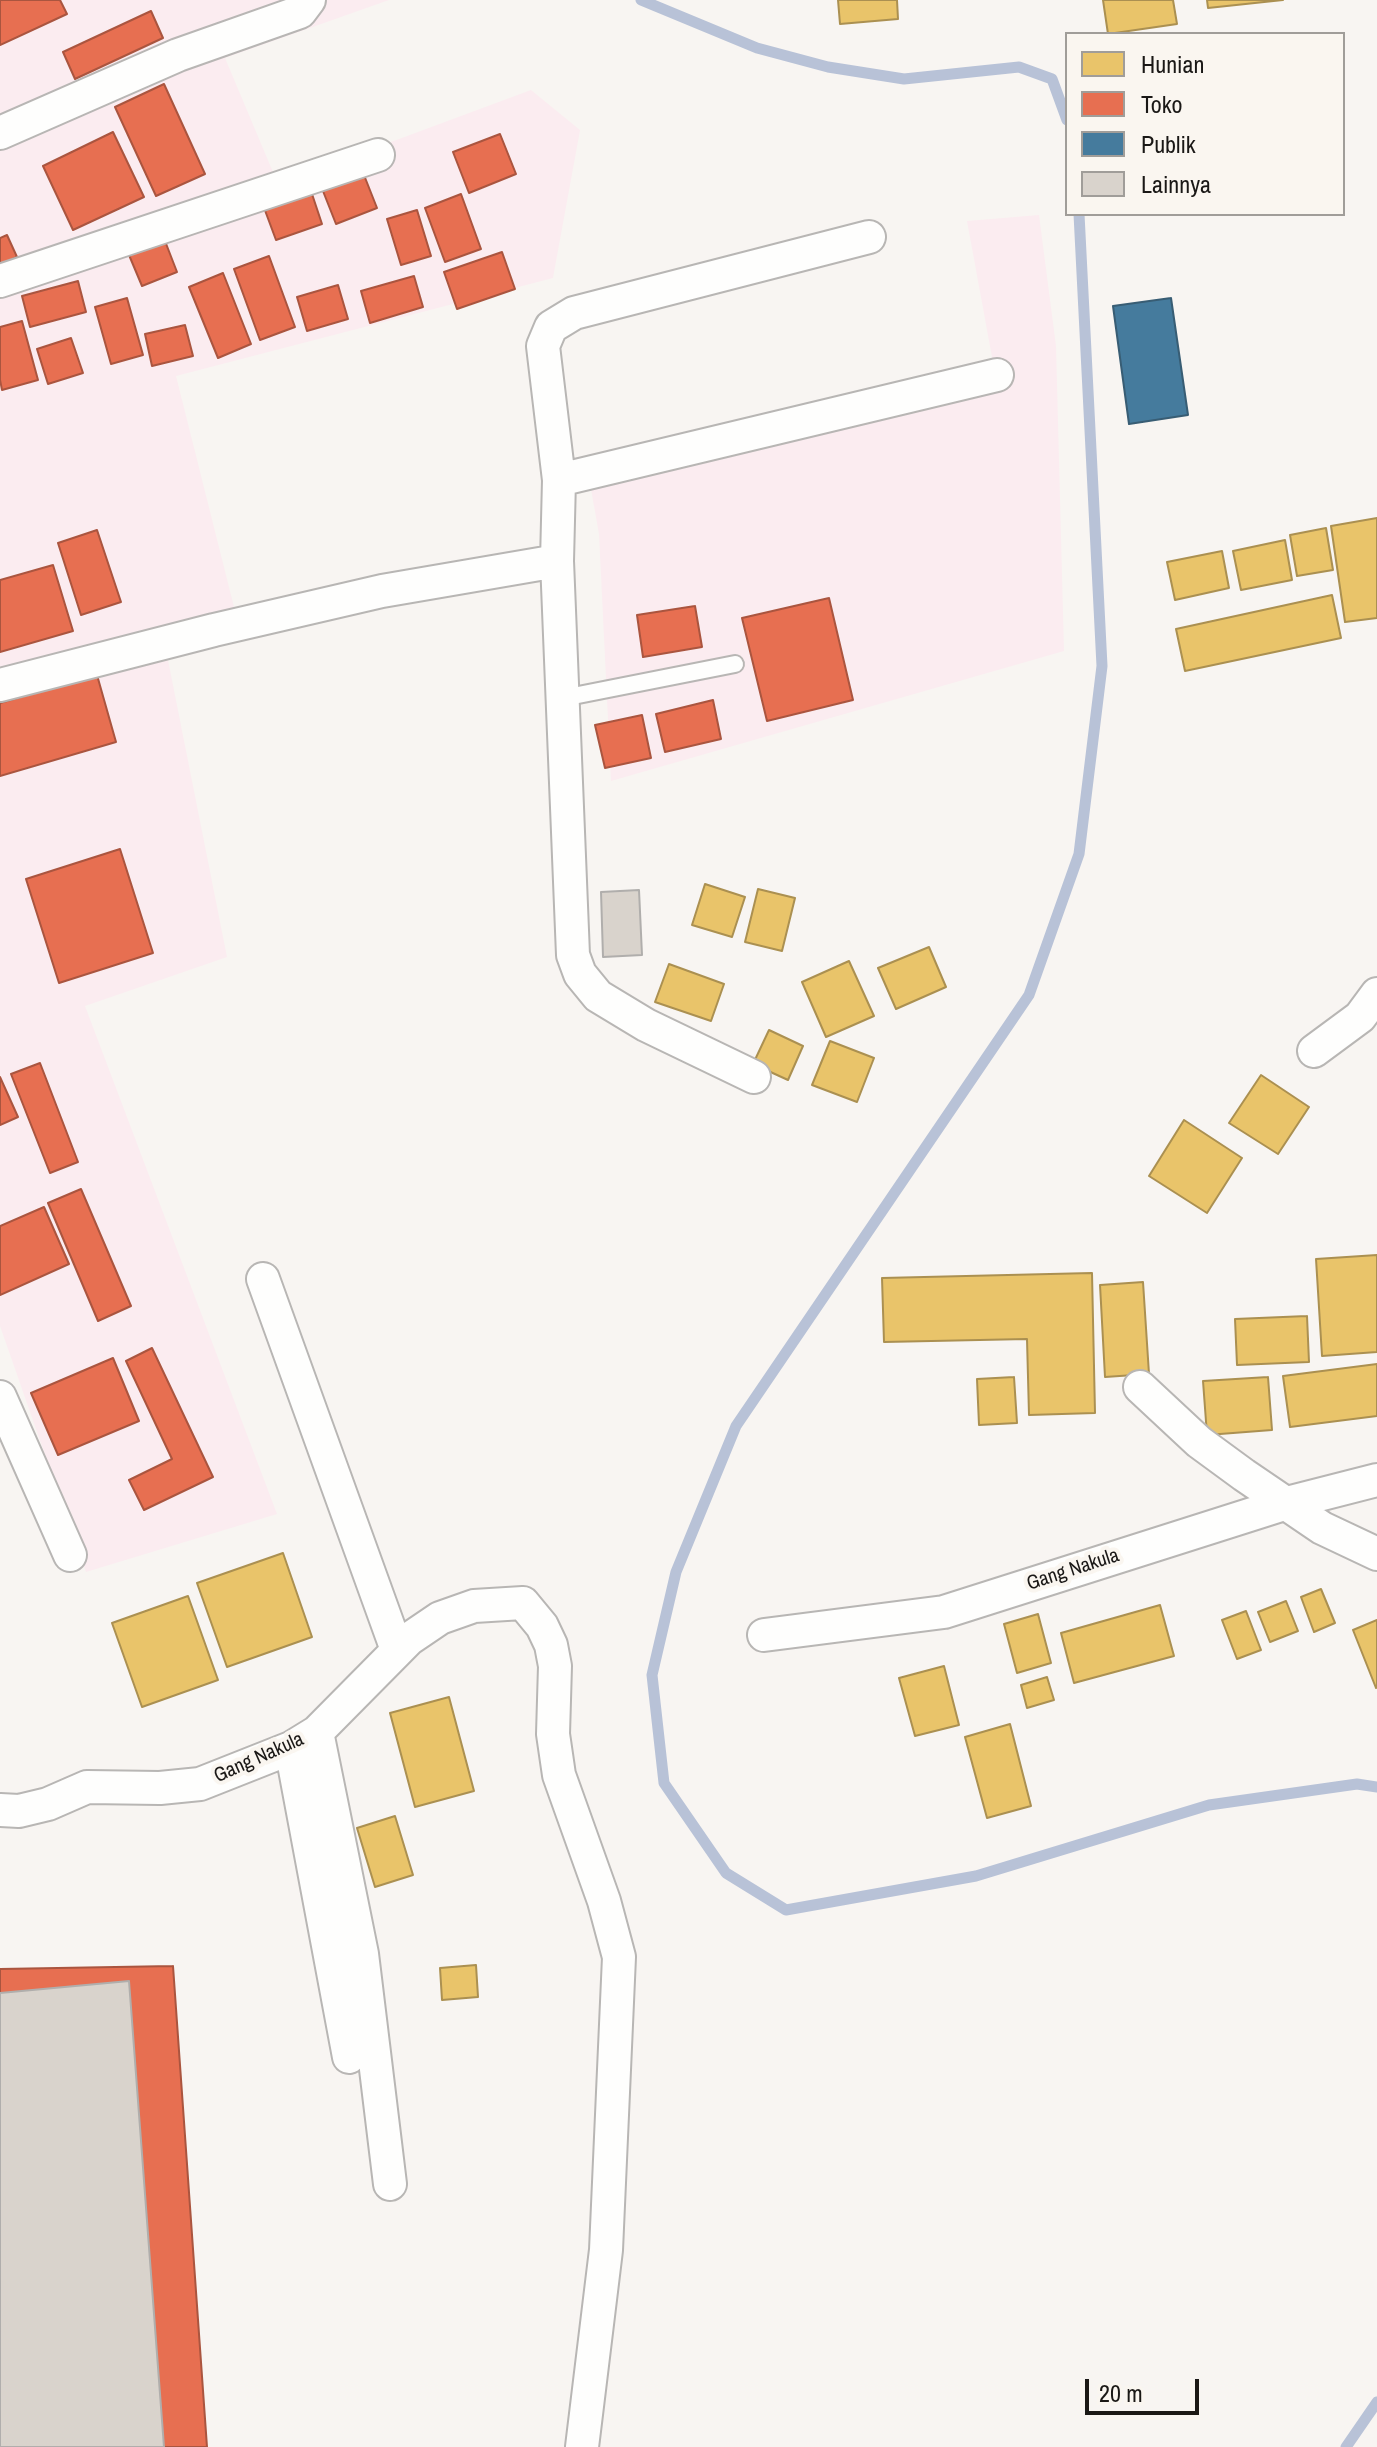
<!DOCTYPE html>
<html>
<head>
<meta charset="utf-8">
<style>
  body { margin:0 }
  #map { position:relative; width:1377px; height:2447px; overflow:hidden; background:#f8f5f2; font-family:"Archivo Narrow",sans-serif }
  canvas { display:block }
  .legend { position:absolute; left:1065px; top:32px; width:280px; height:184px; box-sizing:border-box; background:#faf6f0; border:2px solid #a09d99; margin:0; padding:10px 14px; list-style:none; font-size:24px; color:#1a1816 }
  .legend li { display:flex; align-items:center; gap:16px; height:40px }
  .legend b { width:40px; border:2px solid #a09d99 }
  .scale { position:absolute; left:1085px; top:2379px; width:114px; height:36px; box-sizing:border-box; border:4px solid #1a1816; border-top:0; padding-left:10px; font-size:24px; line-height:28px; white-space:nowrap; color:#1a1816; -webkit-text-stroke:6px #faf6f0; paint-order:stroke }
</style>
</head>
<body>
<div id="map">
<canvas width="1377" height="2447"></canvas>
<ul class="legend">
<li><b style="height:22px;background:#e9c46a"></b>Hunian</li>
<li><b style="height:22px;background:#e76f51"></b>Toko</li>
<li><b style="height:22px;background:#457b9d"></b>Publik</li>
<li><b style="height:22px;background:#d9d3cc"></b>Lainnya</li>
</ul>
<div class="scale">20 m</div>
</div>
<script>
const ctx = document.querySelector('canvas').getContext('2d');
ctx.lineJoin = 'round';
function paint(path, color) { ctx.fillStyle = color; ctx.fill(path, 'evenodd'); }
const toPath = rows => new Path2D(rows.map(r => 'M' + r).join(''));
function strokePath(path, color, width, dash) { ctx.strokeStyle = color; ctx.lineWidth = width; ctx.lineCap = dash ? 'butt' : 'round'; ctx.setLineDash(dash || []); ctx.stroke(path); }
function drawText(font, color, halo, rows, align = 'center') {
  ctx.font = font + ' "Archivo Narrow",sans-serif'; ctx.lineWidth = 8; ctx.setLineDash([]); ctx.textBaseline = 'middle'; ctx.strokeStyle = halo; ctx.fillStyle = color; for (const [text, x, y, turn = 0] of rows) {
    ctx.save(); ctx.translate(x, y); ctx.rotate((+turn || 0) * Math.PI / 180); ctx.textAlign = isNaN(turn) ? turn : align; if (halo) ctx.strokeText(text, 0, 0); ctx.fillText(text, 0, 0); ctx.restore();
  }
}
paint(toPath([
  [0,0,389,0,225,58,278,184,531,90,580,130,553,278,176,376,237,619,166,650,227,957,85,1006,277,1514,86,1572,0,1326],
  [1039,215,1056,346,1064,651,611,781,599,534,589,478,994,368,967,221]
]), '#fbecf0');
const homes = toPath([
  [838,0,897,0,898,19,840,24,838,0],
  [1103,0,1173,0,1177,24,1108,34,1103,0],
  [1207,0,1283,0,1208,8,1207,0],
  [1377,518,1377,618,1345,622,1331,526,1377,518],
  [1326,528,1333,570,1297,576,1290,535,1326,528],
  [1285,540,1292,580,1241,590,1233,551,1285,540],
  [1222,551,1229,588,1175,600,1167,562,1222,551],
  [1332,595,1341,638,1185,671,1176,629,1332,595],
  [705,884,745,897,732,937,692,925,705,884],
  [758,889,795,898,782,951,745,942,758,889],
  [929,947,946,987,896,1009,878,968,929,947],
  [849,961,874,1016,826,1037,802,982,849,961],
  [669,964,724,984,711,1021,655,1002,669,964],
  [769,1030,803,1046,788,1080,753,1064,769,1030],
  [830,1041,874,1058,857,1102,812,1085,830,1041],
  [1261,1075,1309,1107,1278,1154,1229,1123,1261,1075],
  [1184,1120,1242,1158,1207,1213,1149,1176,1184,1120],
  [1377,1255,1377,1352,1322,1356,1316,1259,1377,1255],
  [1092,1273,1095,1413,1029,1415,1027,1339,884,1342,882,1278,1092,1273],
  [1143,1282,1149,1374,1105,1377,1100,1285,1143,1282],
  [1307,1316,1309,1362,1237,1365,1235,1319,1307,1316],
  [1377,1364,1377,1416,1290,1427,1283,1376,1377,1364],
  [1014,1377,1017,1423,979,1425,977,1379,1014,1377],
  [1268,1377,1272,1430,1207,1435,1203,1381,1268,1377],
  [283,1553,312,1637,227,1667,197,1583,283,1553],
  [1321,1589,1335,1623,1314,1632,1301,1597,1321,1589],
  [188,1596,218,1680,142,1707,112,1623,188,1596],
  [1286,1601,1298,1631,1270,1642,1258,1612,1286,1601],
  [1160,1605,1174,1656,1074,1683,1061,1633,1160,1605],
  [1246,1611,1261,1650,1237,1659,1222,1620,1246,1611],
  [1038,1614,1051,1663,1017,1673,1004,1624,1038,1614],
  [1377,1620,1377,1687,1376,1688,1353,1630,1377,1620],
  [944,1666,959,1725,915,1736,899,1678,944,1666],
  [1047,1677,1054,1700,1027,1708,1021,1685,1047,1677],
  [449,1697,474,1791,415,1807,390,1713,449,1697],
  [1010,1724,1031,1806,987,1818,965,1737,1010,1724],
  [395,1816,413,1875,375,1887,357,1828,395,1816],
  [476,1965,478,1997,442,2000,440,1968,476,1965]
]);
paint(homes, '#e9c46a');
strokePath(homes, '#ab9051', 2);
const shops = toPath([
  [0,0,60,0,67,14,0,45,0,0],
  [151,11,163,38,75,79,63,52,151,11],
  [164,84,205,174,156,196,115,107,164,84],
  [113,132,144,197,73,230,43,166,113,132],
  [500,134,516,174,469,193,453,152,500,134],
  [362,170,377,208,336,224,321,186,362,170],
  [310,188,322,224,276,240,263,205,310,188],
  [461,194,481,249,445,262,425,208,461,194],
  [417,210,431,256,401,265,387,219,417,210],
  [7,235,17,257,0,265,0,238,7,235],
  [165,241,177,272,142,286,129,255,165,241],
  [502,252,515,289,457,309,444,272,502,252],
  [269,256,295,327,260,340,234,269,269,256],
  [223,273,251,344,218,358,189,287,223,273],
  [414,276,423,307,370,323,361,291,414,276],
  [78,281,86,312,30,327,22,296,78,281],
  [338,285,348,319,307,331,297,297,338,285],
  [127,298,143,355,111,364,95,307,127,298],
  [22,321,38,380,2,390,0,380,0,327,22,321],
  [185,325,193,356,152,366,145,334,185,325],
  [71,338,83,373,48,384,37,349,71,338],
  [97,530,121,602,81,615,58,543,97,530],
  [53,565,73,631,0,652,0,580,53,565],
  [829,598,853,700,767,721,742,618,829,598],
  [695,606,702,647,643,657,637,615,695,606],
  [97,675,116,742,0,776,0,703,97,675],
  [713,700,721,739,665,752,656,714,713,700],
  [642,715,651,758,605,768,595,725,642,715],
  [120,849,153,953,59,983,26,879,120,849],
  [40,1063,78,1162,50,1173,11,1074,40,1063],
  [0,1077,18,1117,0,1125,0,1077],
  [81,1189,131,1306,98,1321,48,1203,81,1189],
  [44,1207,69,1264,0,1295,0,1226,44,1207],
  [152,1348,213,1477,144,1510,129,1480,172,1459,126,1361,152,1348],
  [113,1358,139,1421,58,1455,31,1393,113,1358],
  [173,1966,207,2447,0,2447,0,1969,173,1966]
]);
paint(shops, '#e76f51');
strokePath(shops, '#aa553f', 2);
const public = toPath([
  [1171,298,1188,415,1129,424,1113,306,1171,298]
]);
paint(public, '#457b9d');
strokePath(public, '#385d74', 2);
strokePath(toPath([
  [641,0,757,48,828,67,904,79,1019,67,1052,79,1067,120],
  [1079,214,1102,666,1079,854,1029,995,736,1426,676,1572,652,1675,664,1783,726,1873,786,1910,976,1876,1209,1805,1357,1784,1377,1787],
  [1346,2447,1377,2402]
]), '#b8c2d7', 11);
const building = toPath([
  [639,890,642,955,603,957,601,892,639,890],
  [129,1981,164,2447,0,2447,0,1993,129,1981]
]);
paint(building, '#d9d3cc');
strokePath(building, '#b0aeac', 2);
const lane = toPath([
  [563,698,735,664]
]);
const street = toPath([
  [0,133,178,55,300,12,309,0],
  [0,281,378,155],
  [559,480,997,375],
  [0,685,214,630,382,591,557,561],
  [1314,1051,1360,1017,1377,994],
  [754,1077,646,1025,598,996,580,974,573,955,557,561,559,480,543,346,551,327,574,313,869,237],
  [263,1279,397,1650],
  [1140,1387,1199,1442,1244,1475,1322,1528,1377,1554],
  [0,1397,70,1555],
  [764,1635,944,1612,1287,1503,1377,1480],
  [317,1732,362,1954,390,2184],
  [291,1748,349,2057],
  [0,1810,19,1811,48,1804,87,1787,160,1788,200,1784,291,1748,317,1732,409,1639,440,1618,474,1606,523,1603,542,1626,551,1645,555,1666,553,1734,559,1775,604,1901,619,1957,606,2250,582,2447]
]);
strokePath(lane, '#b8b6b4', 20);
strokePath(street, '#b8b6b4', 36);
strokePath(lane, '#fefefd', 16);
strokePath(street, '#fefefd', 32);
drawText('20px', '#1a1816', '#faf6f0', [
  ["Gang Nakula",1073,1570,-18],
  ["Gang Nakula",259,1758,-24]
]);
</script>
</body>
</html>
